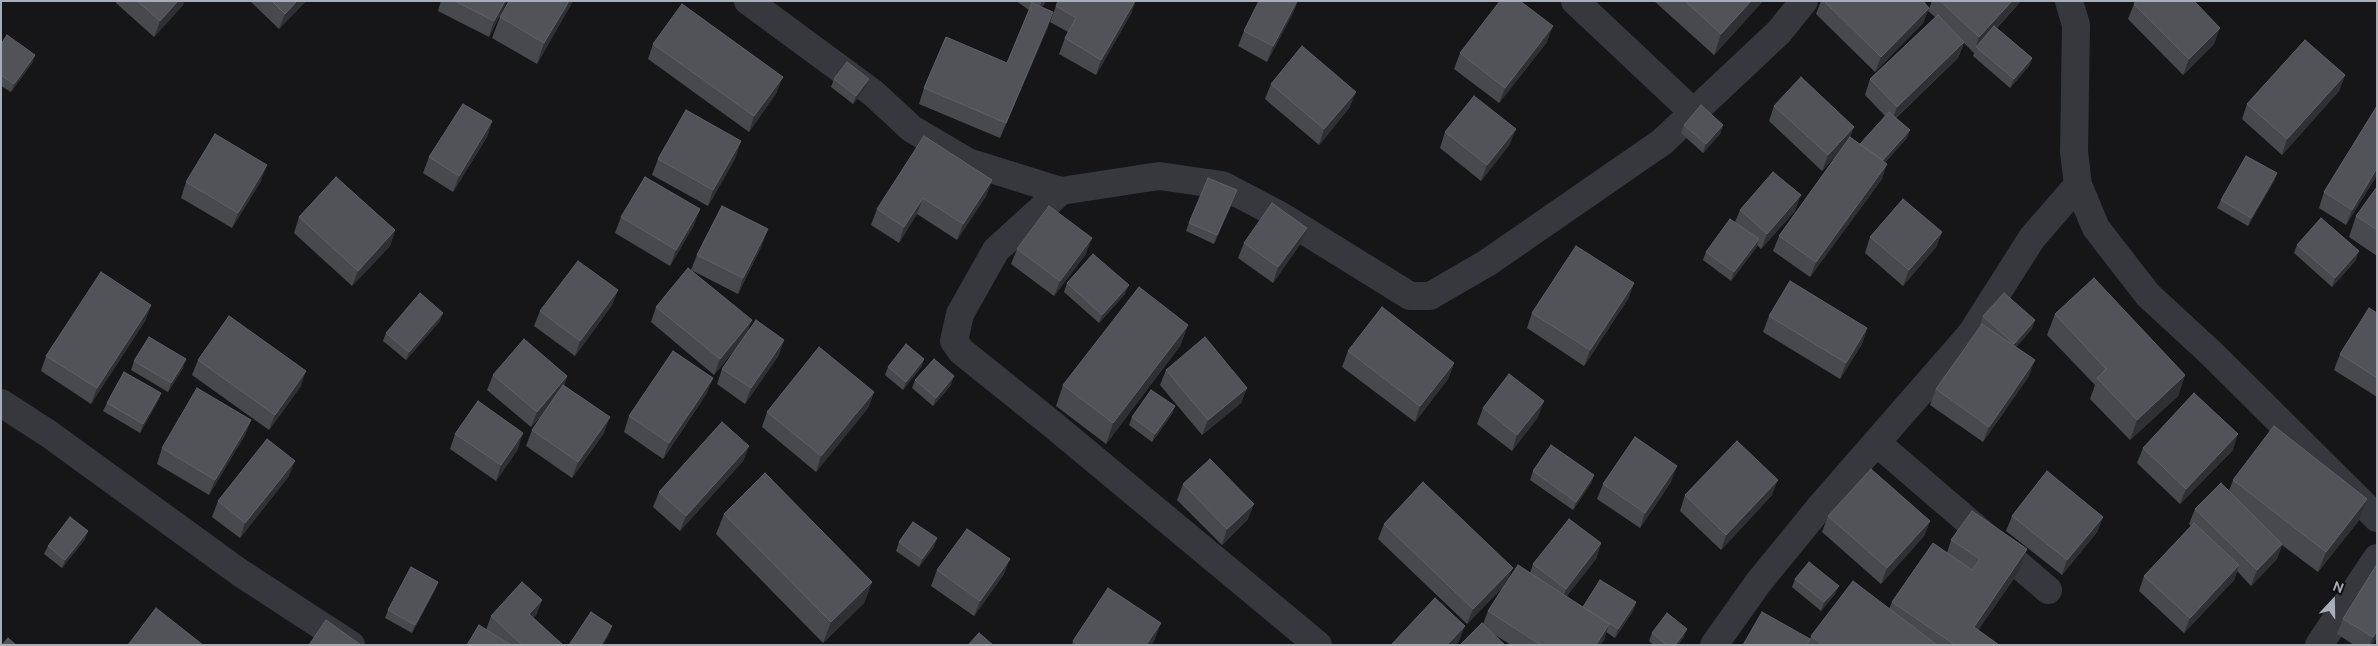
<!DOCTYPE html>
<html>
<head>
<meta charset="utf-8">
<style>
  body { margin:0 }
  #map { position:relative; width:2378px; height:646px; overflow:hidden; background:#161618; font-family:Ubuntu,sans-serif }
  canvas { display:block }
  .frame { position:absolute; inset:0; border:2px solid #a8adb8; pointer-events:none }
  .north { position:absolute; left:2308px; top:576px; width:50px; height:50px; -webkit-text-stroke:4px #111113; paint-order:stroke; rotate:21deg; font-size:14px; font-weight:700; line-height:20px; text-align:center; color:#a8adb8 }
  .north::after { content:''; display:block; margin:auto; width:18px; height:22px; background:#a8adb8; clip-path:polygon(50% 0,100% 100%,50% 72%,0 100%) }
</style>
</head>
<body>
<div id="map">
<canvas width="2378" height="646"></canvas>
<div class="frame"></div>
<div class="north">N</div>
</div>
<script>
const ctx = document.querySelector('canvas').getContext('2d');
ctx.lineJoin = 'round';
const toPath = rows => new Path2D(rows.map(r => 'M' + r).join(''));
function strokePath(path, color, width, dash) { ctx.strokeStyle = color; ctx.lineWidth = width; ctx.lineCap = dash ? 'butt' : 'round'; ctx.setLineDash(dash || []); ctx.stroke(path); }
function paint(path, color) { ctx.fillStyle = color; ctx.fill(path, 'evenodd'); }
strokePath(toPath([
  [748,1,873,93,912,129,968,162,1061,191,1159,176,1222,185,1281,216,1410,296,1430,296,1487,263,1662,142,1779,32,1804,1],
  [1575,1,1693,112],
  [2069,1,2076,25,2074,152,2078,185,2096,228,2148,295,2213,355,2377,518],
  [1061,191,996,250,960,314,954,341,961,351,1052,424,1318,645],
  [1,403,49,434,239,572,351,645],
  [1877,443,2048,590],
  [1714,645,1758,583,1820,507,1971,334,2032,238,2078,185],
  [2319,645,2377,558]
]), '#37383d', 28);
paint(toPath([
  [116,1,184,1,183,5,154,37,116,3],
  [250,1,306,1,279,29],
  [441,1,507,1,489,37,438,11],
  [509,1,573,1,537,64,492,38,500,17],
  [1016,1,1046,1,1042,7,1048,27,1000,138,919,104,924,88,1007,63,1029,10],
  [1654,1,1763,1,1714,55],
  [1821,1,1923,1,1929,8,1923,23,1875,72,1816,14],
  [1932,1,2021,1,1997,28,2032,58,2029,66,2010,88,1973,56,1975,51,1974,53,1964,43,1958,58,1896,118,1907,138,1885,162,1882,179,1810,277,1773,251,1779,236,1838,153,1822,171,1769,121,1774,106,1850,137,1860,144,1885,116,1865,95,1870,79,1935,17,1928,11],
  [2134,4,2214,44,2183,75,2128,19],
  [1056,6,1132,12,1096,75,1059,54,1065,38,1068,32,1050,22],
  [1294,11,1267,62,1238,46,1244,31],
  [1547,42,1499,103,1454,69,1460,53],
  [1,44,35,55,32,63,11,92,1,86],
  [653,44,777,92,749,132,648,59],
  [2345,75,2339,91,2282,155,2242,119,2247,104],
  [834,79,866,87,853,104,831,87],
  [1271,84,1350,107,1319,145,1265,99],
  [2377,106,2377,175,2346,225,2319,208,2324,192],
  [492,121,487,137,453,192,423,173,429,157],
  [1684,125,1723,125,1720,134,1703,153,1681,133],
  [1445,132,1510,144,1481,181,1440,148],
  [736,157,708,206,652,175,658,159],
  [2277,173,2274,181,2248,226,2217,208,2221,200],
  [992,180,986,196,957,240,917,214,899,243,871,225,877,209],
  [261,181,232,228,181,198,186,182],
  [2377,187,2377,256,2349,237,2356,216],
  [1234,199,1214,244,1186,231,1189,223],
  [1740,210,1795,211,1761,249,1757,245,1756,248,1731,281,1703,260,1706,252,1735,222],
  [299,217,395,230,390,246,352,286,294,233],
  [621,217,694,225,670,266,615,233],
  [1942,232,1936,247,1903,286,1865,253,1870,237],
  [1244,243,1301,243,1273,283,1238,258],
  [762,245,738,294,691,270,697,255],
  [2297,245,2356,260,2332,287,2294,253],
  [1017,249,1086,254,1054,296,1011,264],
  [1067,283,1125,294,1099,323,1064,292],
  [1634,283,1628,299,1584,366,1527,328,1532,313],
  [618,290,612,305,575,356,534,326,540,311],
  [151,305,145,321,91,404,41,371,46,356],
  [656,307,748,331,779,355,745,404,717,384,722,369,737,347,714,375,651,322],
  [2377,313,2377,397,2334,370,2340,354],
  [2055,314,2185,375,2178,396,2130,440,2090,399,2095,385,2047,335],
  [1769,316,1867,328,1862,344,1840,379,1763,332],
  [1983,316,2032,329,2016,347,2029,376,1983,442,1930,405,1936,389,1981,326,1980,325],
  [440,321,406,360,383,341,386,333],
  [1188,325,1180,346,1106,444,1056,406,1063,385],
  [1348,351,1454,363,1448,379,1415,422,1342,367],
  [924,359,921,367,903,390,885,375,888,367],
  [198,360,301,386,269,430,192,375],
  [134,361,183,368,168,392,131,370],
  [1166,370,1247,388,1241,403,1202,435,1160,385],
  [493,375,567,376,564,386,604,433,572,478,526,446,532,430,546,411,531,427,487,390],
  [915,380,951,385,933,406,912,388],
  [874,392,868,408,816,472,762,427,767,412],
  [161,393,158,401,140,433,103,411,107,403],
  [707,393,663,459,624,432,629,416],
  [1175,406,1172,414,1152,442,1129,425,1132,417],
  [1483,408,1538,417,1512,451,1477,424],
  [251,420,245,435,209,495,157,464,162,448],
  [455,434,518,449,496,481,450,449],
  [749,446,743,461,680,531,653,507,659,492],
  [2143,448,2233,450,2180,504,2137,463],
  [1533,471,1594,475,1591,483,1573,510,1530,480],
  [289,476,240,538,212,517,218,501],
  [2233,480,2367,499,2360,519,2318,572,2282,545,2277,559,2251,586,2237,571,2234,580,2184,633,2139,591,2144,576,2191,526,2189,524,2195,509,2229,491],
  [1671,482,1640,528,1597,499,1603,484],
  [1183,484,1248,519,1222,545,1177,500],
  [1685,495,1772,495,1721,550,1680,511],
  [724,514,872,582,864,603,823,643,716,534],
  [1828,516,1930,521,1924,536,1881,584,1822,532],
  [2012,516,2103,517,2097,532,2062,575,2006,531],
  [1384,524,1508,580,1530,573,1533,564,1601,543,1596,559,1566,597,1583,607,1636,602,1633,611,1615,638,1606,632,1604,640,1600,645,1511,645,1492,633,1483,624,1488,611,1503,587,1467,624,1378,539],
  [85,539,62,568,44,554,48,546],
  [1951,540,2027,549,2020,570,1978,630,1999,645,1743,645,1810,639,1811,636,1889,609,1892,602,1947,553],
  [899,542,934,547,919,567,896,551],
  [937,570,1004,574,974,616,931,586],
  [1795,579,1835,594,1821,611,1792,587],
  [438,582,435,590,412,633,385,618,388,610],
  [542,600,536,615,533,618,563,645,467,645,486,630,491,616],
  [2343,619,2377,637,2372,645,2354,645,2337,634],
  [1652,633,1684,637,1678,645,1653,645,1649,641],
  [1155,639,1151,645,1072,645,1073,641]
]), '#47494d');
paint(toPath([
  [178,1,184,1,183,5,154,37,160,21],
  [297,1,306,1,279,29,285,14],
  [505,1,507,1,489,37,494,21],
  [569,1,573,1,537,64,544,43],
  [1042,1,1045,1,1037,15],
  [1135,1,1136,1,1132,12,1096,75,1101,60],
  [1297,1,1298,1,1294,11,1267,62,1273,46],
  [1751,1,1763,1,1714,55,1721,34],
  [2012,1,2021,1,1977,49,1976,47,1974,53,1979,37],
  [1929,8,1923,23,1875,72,1881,57],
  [1053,12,1048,27,1000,138,1006,123],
  [1553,26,1547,42,1499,103,1505,88],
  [2220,28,2214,44,2183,75,2189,59],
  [1964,42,1958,58,1891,122,1897,107],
  [35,55,32,63,11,92,14,84],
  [2032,58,2029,66,2010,88,2014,79],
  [2345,75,2339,91,2282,155,2287,139],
  [783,77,777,92,749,132,754,116],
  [869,79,866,87,853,104,856,96],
  [1356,92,1350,107,1319,145,1324,129],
  [492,121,487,137,453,192,459,176],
  [1723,125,1720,134,1703,153,1706,144],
  [1854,127,1848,143,1822,171,1828,155],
  [1516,129,1510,144,1481,181,1487,165],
  [1910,130,1907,138,1877,172,1880,163],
  [741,141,736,157,708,206,713,190],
  [1887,164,1882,179,1810,277,1816,262],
  [267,165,261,181,232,228,238,213],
  [2377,168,2377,175,2346,225,2352,210],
  [2277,173,2274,181,2248,226,2251,218],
  [992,180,986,196,957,240,963,224],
  [1237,190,1234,199,1214,244,1217,235],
  [1801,195,1795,211,1761,249,1767,234],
  [923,198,917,214,899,243,904,227],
  [700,209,694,225,670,266,676,250],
  [1307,228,1301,243,1273,283,1278,267],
  [768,229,762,245,738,294,743,278],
  [395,230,390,246,352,286,358,271],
  [1942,232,1936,247,1903,286,1909,270],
  [1092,238,1086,254,1054,296,1060,281],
  [1759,239,1756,248,1731,281,1734,272],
  [2359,251,2356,260,2332,287,2335,278],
  [1634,283,1628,299,1584,366,1590,350],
  [1129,285,1125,294,1099,323,1102,315],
  [618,290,612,305,575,356,580,341],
  [151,305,145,321,91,404,97,388],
  [443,313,440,321,406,360,409,352],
  [752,320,746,336,714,375,720,359],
  [2035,320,2032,329,2011,353,2014,344],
  [1188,325,1180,346,1106,444,1113,423],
  [1867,328,1862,344,1840,379,1846,363],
  [784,340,779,355,745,404,751,388],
  [186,359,183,368,168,392,171,383],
  [924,359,921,367,903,390,906,382],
  [2035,360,2029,376,1983,442,1989,427],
  [1454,363,1448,379,1415,422,1420,406],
  [306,371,301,386,269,430,275,415],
  [2185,375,2178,396,2130,440,2137,420],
  [567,376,562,392,531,427,537,412],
  [954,376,951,385,933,406,936,398],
  [713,378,707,393,663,459,669,443],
  [1247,388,1241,403,1202,435,1208,420],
  [874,392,868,408,816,472,821,456],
  [161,393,158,401,140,433,143,424],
  [1544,401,1538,417,1512,451,1517,435],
  [1175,406,1172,414,1152,442,1155,434],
  [610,417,604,433,572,478,578,462],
  [251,420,245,435,209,495,215,480],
  [523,433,518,449,496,481,501,465],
  [2238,434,2233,450,2180,504,2186,489],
  [749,446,743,461,680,531,686,516],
  [295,461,289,476,240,538,245,523],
  [1677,466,1671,482,1640,528,1645,513],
  [1594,475,1591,483,1573,510,1576,502],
  [1778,480,1772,495,1721,550,1726,535],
  [2367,499,2360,519,2318,572,2326,552],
  [1254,504,1248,519,1222,545,1227,529],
  [2103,517,2097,532,2062,575,2067,560],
  [1930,521,1924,536,1881,584,1887,568],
  [88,531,85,539,62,568,65,560],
  [937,538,934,547,919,567,922,559],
  [1601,543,1596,559,1560,605,1566,589],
  [2282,544,2277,559,2251,586,2257,570],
  [2027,549,2020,570,1968,645,1974,627],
  [1010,559,1004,574,974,616,980,601],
  [2239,565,2234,580,2184,633,2190,618],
  [1513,568,1507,583,1467,624,1473,609],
  [438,582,435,590,412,633,415,625],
  [872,582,864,603,823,643,831,622],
  [1839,586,1835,594,1821,611,1824,602],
  [542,600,536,615,523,629,529,614],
  [1636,602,1633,611,1615,638,1618,629],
  [1161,623,1155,639,1151,645,1146,645],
  [1609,624,1604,640,1600,645,1596,645],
  [612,626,609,635,603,645,601,645],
  [1465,626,1459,641,1456,645,1447,645],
  [1687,629,1684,637,1678,645,1675,645],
  [2377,631,2377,637,2372,645,2370,645,2373,637]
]), '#2f3033');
const building = toPath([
  [137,1,178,1,160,21,137,1],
  [272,1,297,1,285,14,272,1],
  [455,1,505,1,494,21,455,1],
  [509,1,569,1,544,43,500,17,509,1],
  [1058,1,1135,1,1101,60,1065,38,1076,18,1056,6,1058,1],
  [1259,1,1297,1,1273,46,1244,31,1259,1],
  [1500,1,1520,1,1553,26,1505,88,1460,53,1500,1],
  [1685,1,1751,1,1721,34,1685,1],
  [1824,1,1923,1,1929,8,1881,57,1824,1],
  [1940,1,2012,1,1979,37,1940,1],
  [2136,1,2194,1,2220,28,2189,59,2134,4,2136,1],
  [1032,3,1053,12,1006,123,924,88,946,37,1007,63,1032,3],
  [682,4,783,77,754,116,653,44,682,4],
  [1938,15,1964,42,1897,107,1870,79,1938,15],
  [1994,26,2032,58,2014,79,1976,47,1994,26],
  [7,35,35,55,14,84,1,75,1,44,7,35],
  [2305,40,2345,75,2287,139,2247,104,2305,40],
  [1302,46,1356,92,1324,129,1271,84,1302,46],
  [847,62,869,79,856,96,834,79,847,62],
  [1801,77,1854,127,1828,155,1774,106,1801,77],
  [1474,96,1516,129,1487,165,1445,132,1474,96],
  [463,104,492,121,459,176,429,157,463,104],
  [1701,105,1723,125,1706,144,1684,125,1701,105],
  [2377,106,2377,168,2352,210,2324,192,2377,106],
  [686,110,741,141,713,190,658,159,686,110],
  [1889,112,1910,130,1883,160,1860,144,1889,112],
  [215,134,267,165,238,213,186,182,215,134],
  [924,136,992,180,963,224,923,198,904,227,877,209,924,136],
  [1850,137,1887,164,1816,262,1779,236,1850,137],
  [2246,156,2277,173,2251,218,2221,200,2246,156],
  [1773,172,1801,195,1767,234,1740,210,1773,172],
  [336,177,395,230,358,271,299,217,336,177],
  [645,177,700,209,676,250,621,217,645,177],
  [1208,178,1237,190,1217,235,1189,223,1208,178],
  [2377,187,2377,230,2356,216,2377,187],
  [1903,199,1942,232,1909,270,1870,237,1903,199],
  [1272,203,1307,228,1278,267,1244,243,1272,203],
  [722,206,768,229,743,278,697,255,722,206],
  [1049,206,1092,238,1060,281,1017,249,1049,206],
  [2321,218,2359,251,2335,278,2297,245,2321,218],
  [1730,219,1759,239,1734,272,1706,252,1730,219],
  [1576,246,1634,283,1590,350,1532,313,1576,246],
  [1093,254,1129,285,1102,315,1067,283,1093,254],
  [578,261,618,290,580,341,540,311,578,261],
  [688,268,752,320,720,359,656,307,688,268],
  [101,272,151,305,97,388,46,356,101,272],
  [2094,278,2185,375,2137,420,2097,378,2106,369,2055,314,2094,278],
  [1790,281,1867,328,1846,363,1769,316,1790,281],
  [1139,287,1188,325,1113,423,1063,385,1139,287],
  [420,293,443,313,409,352,386,333,420,293],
  [2004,293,2035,320,2014,344,1983,316,2004,293],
  [1382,307,1454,363,1420,406,1348,351,1382,307],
  [2369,308,2377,313,2377,378,2340,354,2369,308],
  [229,316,306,371,275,415,198,360,229,316],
  [756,320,784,340,751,388,722,369,756,320],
  [1982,324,2035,360,1989,427,1936,389,1982,324],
  [149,337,186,359,171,383,134,361,149,337],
  [1205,337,1247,388,1208,420,1166,370,1205,337],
  [524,339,567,376,537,412,493,375,524,339],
  [906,344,924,359,906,382,888,367,906,344],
  [819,347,874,392,821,456,767,412,819,347],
  [673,351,713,378,669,443,629,416,673,351],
  [934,359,954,376,936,398,915,380,934,359],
  [124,372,161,393,143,424,107,403,124,372],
  [1509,374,1544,401,1517,435,1483,408,1509,374],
  [563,385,610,417,578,462,532,430,563,385],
  [197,388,251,420,215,480,162,448,197,388],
  [1151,390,1175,406,1155,434,1132,417,1151,390],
  [2194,393,2238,434,2186,489,2143,448,2194,393],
  [478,401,523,433,501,465,455,434,478,401],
  [722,422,749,446,686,516,659,492,722,422],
  [2274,426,2367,499,2326,552,2233,480,2274,426],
  [1635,437,1677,466,1645,513,1603,484,1635,437],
  [267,439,295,461,245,523,218,501,267,439],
  [1737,441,1778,480,1726,535,1685,495,1737,441],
  [1551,445,1594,475,1576,502,1533,471,1551,445],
  [1210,459,1254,504,1227,529,1183,484,1210,459],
  [1871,469,1930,521,1887,568,1828,516,1871,469],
  [2047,471,2103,517,2067,560,2012,516,2047,471],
  [765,473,872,582,831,622,724,514,765,473],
  [1423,482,1513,568,1473,609,1384,524,1423,482],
  [2221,483,2282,544,2257,570,2195,509,2221,483],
  [1972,511,2027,549,1974,627,1999,645,1955,645,1892,602,1933,543,1972,570,1980,559,1951,540,1972,511],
  [70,517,88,531,65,560,48,546,70,517],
  [1569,519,1601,543,1566,589,1533,564,1569,519],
  [913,522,937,538,922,559,899,542,913,522],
  [2194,523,2239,565,2190,618,2144,576,2194,523],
  [967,529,1010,559,980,601,937,570,967,529],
  [1809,562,1839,586,1824,602,1795,579,1809,562],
  [2377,564,2377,631,2373,637,2343,619,2377,564],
  [1518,565,1609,624,1596,645,1541,645,1488,611,1518,565],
  [411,567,438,582,415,625,388,610,411,567],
  [1600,580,1636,602,1618,629,1583,607,1600,580],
  [1853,581,1937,645,1823,645,1811,636,1853,581],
  [522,582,542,600,529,614,563,645,522,645,491,616,522,582],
  [1108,588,1161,623,1146,645,1079,645,1073,641,1108,588],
  [1435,598,1465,626,1447,645,1391,645,1435,598],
  [156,608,203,645,128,645,156,608],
  [591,612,612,626,601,645,569,645,591,612],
  [1762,612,1810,639,1807,645,1743,645,1762,612],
  [1667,613,1687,629,1675,645,1667,645,1652,633,1667,613],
  [326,620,361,645,309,645,326,620],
  [1482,623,1505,645,1460,645,1482,623],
  [479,625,511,645,467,645,479,625],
  [979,633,993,645,968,645,979,633],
  [8,638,16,645,2,645,8,638]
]);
paint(building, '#525359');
strokePath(building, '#5f6168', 1);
</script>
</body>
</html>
